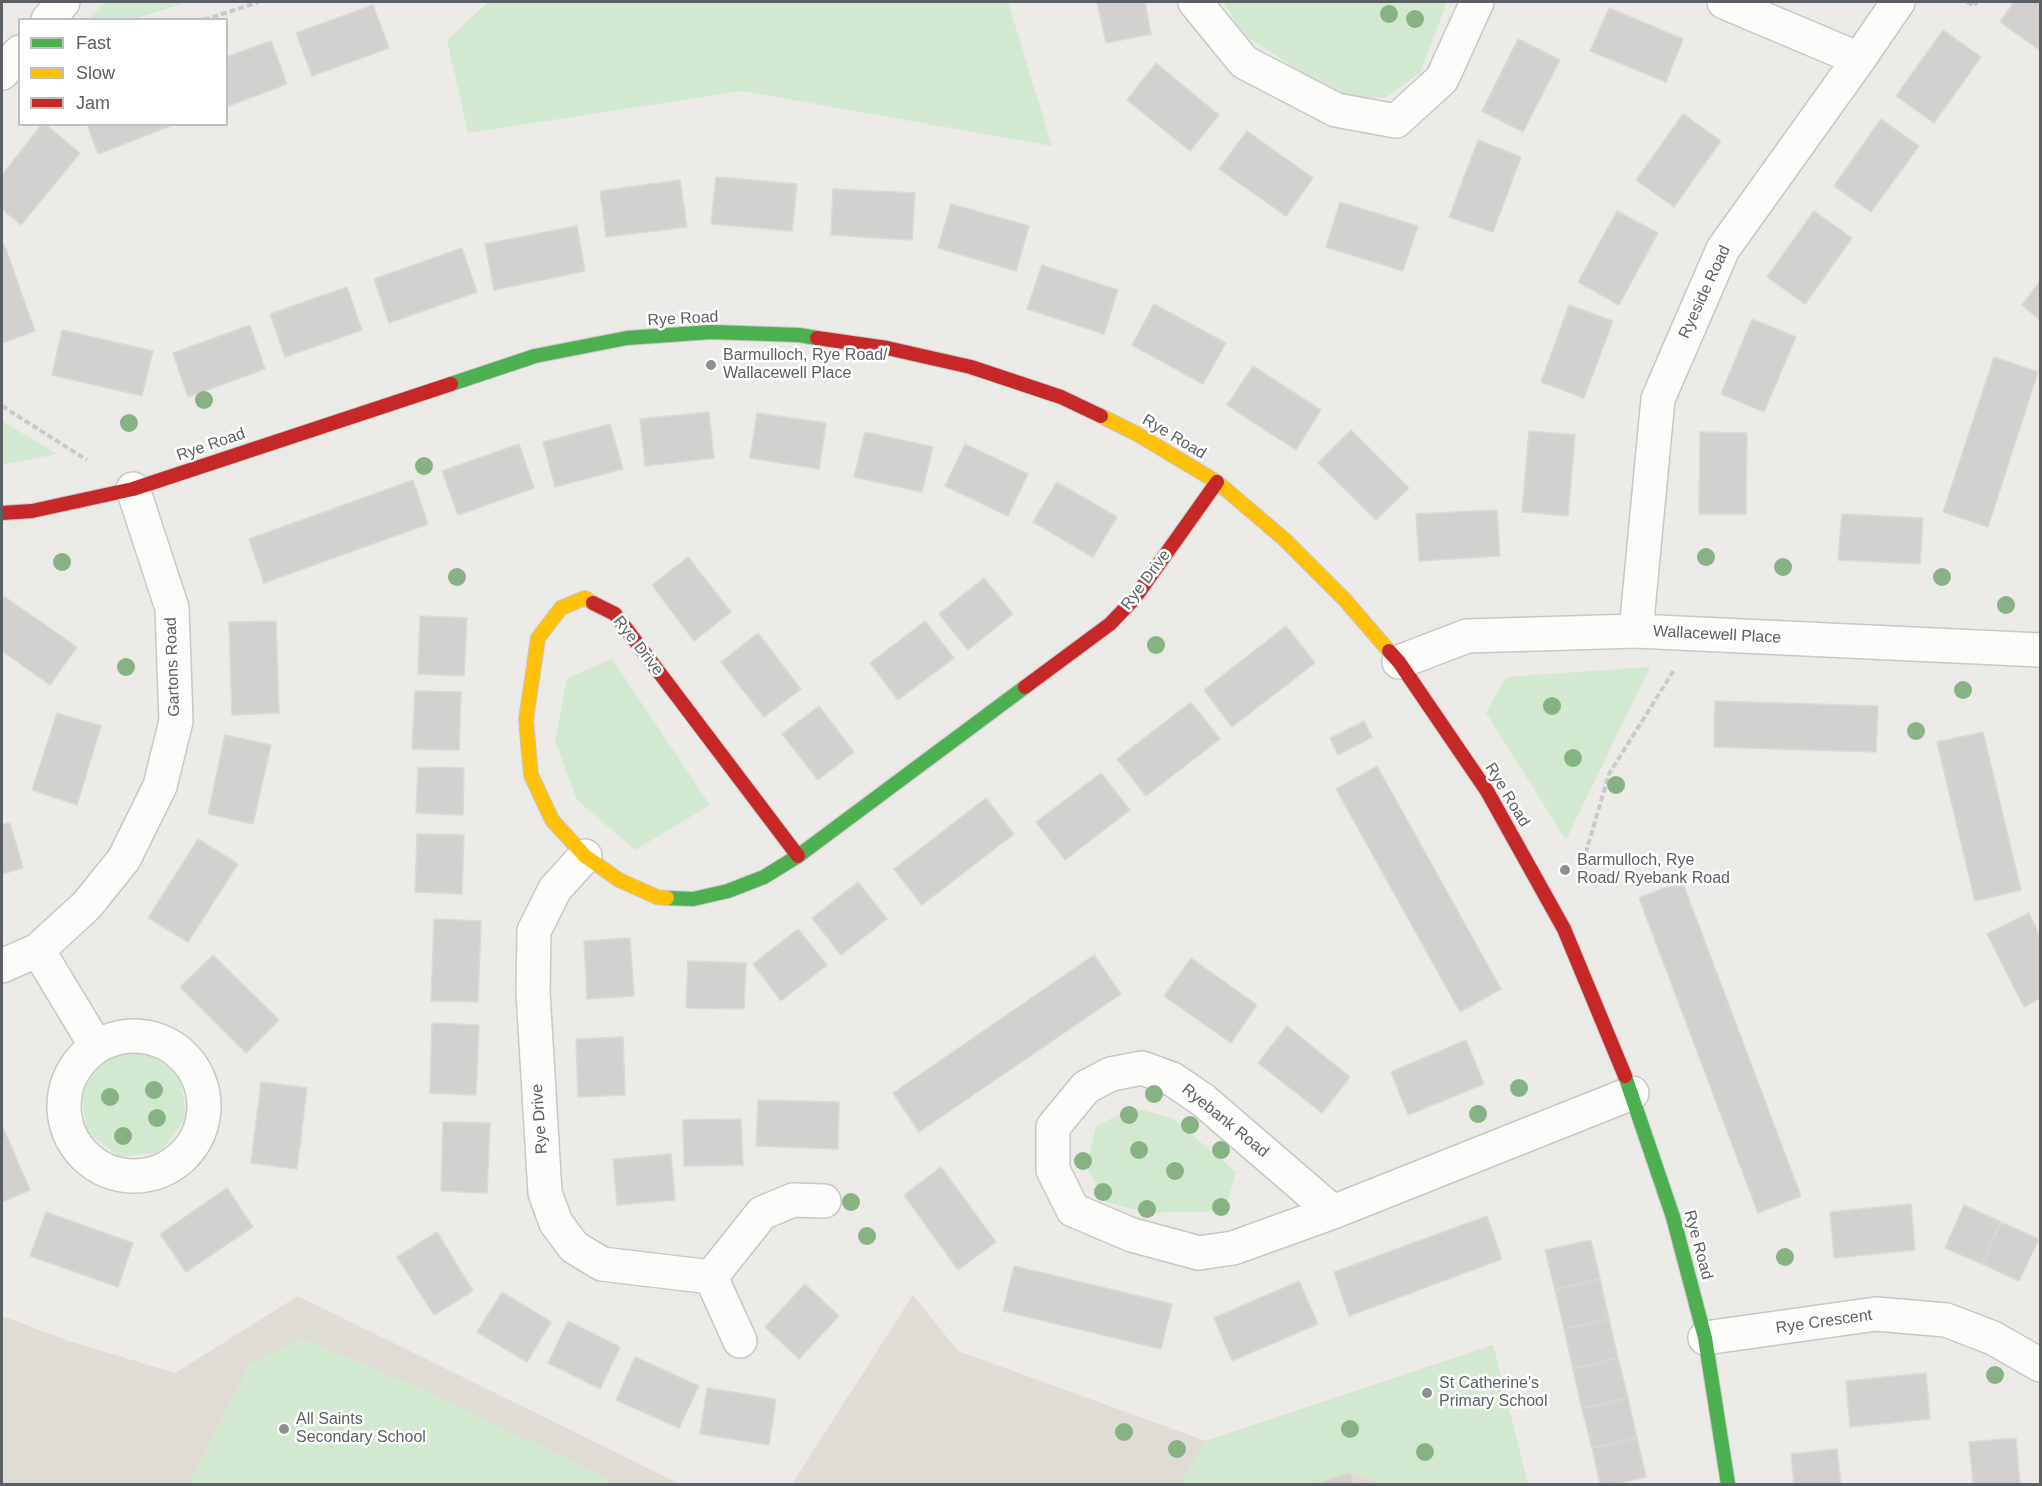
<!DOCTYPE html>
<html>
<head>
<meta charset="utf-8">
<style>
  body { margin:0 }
  #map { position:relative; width:2042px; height:1486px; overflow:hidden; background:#ebeae6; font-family:Arial,sans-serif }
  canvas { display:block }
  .frame { position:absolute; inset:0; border:3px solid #5b6064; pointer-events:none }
  .legend { position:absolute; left:18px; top:18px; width:210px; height:108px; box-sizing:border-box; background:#fff; border:2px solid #bdbfc1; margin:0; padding:8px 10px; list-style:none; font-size:18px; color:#5b6064 }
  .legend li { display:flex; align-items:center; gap:12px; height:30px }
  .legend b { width:30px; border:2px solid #bdbfc1 }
</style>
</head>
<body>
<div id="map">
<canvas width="2042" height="1486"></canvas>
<div class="frame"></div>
<ul class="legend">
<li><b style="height:8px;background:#4caf50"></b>Fast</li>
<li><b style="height:8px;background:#ffc107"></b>Slow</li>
<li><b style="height:8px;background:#c62828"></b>Jam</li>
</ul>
</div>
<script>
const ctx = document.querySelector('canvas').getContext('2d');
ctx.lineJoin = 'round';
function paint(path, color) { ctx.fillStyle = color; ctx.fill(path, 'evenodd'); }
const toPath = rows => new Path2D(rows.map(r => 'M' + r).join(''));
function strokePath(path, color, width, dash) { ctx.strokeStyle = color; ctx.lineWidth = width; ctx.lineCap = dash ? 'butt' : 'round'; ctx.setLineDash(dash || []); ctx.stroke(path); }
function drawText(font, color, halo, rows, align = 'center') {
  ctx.font = font + ' Arial,sans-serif'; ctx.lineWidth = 5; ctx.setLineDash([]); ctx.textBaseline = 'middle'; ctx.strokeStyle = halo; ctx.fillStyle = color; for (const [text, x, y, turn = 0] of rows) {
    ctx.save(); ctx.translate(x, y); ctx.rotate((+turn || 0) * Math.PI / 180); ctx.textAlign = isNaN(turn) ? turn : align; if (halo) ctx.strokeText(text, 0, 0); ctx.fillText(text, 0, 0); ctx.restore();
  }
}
paint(toPath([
  [913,1295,958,1351,1206,1441,1493,1345,1528,1484,792,1484],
  [298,1296,680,1484,2,1484,2,1316,69,1341,175,1373]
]), '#dfdcd5');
paint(toPath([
  [105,2,188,2,134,19,88,19],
  [488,2,1008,2,1052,146,742,91,468,133,447,40],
  [1223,2,1447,2,1420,73,1385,98,1342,98,1244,35],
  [2,421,57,454,2,465],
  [612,659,710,805,635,850,577,800,555,741,567,678],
  [1650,667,1566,840,1486,713,1506,677],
  [148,1052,181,1077,186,1118,161,1152,120,1157,87,1132,81,1091,106,1058],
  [1132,1107,1172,1118,1236,1172,1225,1211,1145,1213,1106,1202,1086,1167,1096,1127],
  [303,1339,438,1396,618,1484,189,1484,250,1364],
  [1493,1345,1528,1484,1381,1484,1360,1474,1351,1473,1313,1484,1180,1484,1206,1441]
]), '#d3e8d1');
const building = toPath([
  [1097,2,1145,2,1151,34,1106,43,1097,2],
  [2014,2,2040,2,2040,45,2038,49,2000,22,2014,2],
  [373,5,389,48,312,76,296,33,373,5],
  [1609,8,1683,39,1666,82,1590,51,1609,8],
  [1943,30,1981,57,1934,123,1896,96,1943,30],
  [1518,39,1560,60,1523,132,1482,111,1518,39],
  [271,41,287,84,226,107,226,57,271,41],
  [1156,63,1219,115,1190,151,1127,100,1156,63],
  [1683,114,1721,141,1674,207,1636,180,1683,114],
  [1881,119,1919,146,1871,212,1834,186,1881,119],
  [42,124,45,124,80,153,21,225,2,209,2,175,42,124],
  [87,124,176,124,98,154,87,124],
  [1247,131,1313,178,1286,216,1219,169,1247,131],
  [1478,140,1521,157,1493,232,1449,217,1478,140],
  [716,177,797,184,792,231,711,224,716,177],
  [680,180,687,227,606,237,600,191,680,180],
  [833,189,915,193,912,240,831,235,833,189],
  [1340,202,1418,226,1403,271,1326,247,1340,202],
  [951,204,1029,226,1016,271,938,248,951,204],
  [1617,211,1658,233,1619,305,1578,282,1617,211],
  [1814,211,1852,238,1805,304,1767,277,1814,211],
  [577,226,585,271,494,290,485,244,577,226],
  [4,244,35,331,2,343,2,245,4,244],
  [462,248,477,292,389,323,374,279,462,248],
  [1042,265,1118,290,1104,334,1027,309,1042,265],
  [2040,281,2040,320,2022,305,2040,281],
  [347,287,362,330,285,357,270,314,347,287],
  [1154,304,1226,343,1203,384,1132,345,1154,304],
  [1569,305,1613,321,1584,398,1541,382,1569,305],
  [1752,319,1796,337,1764,412,1721,394,1752,319],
  [250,325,265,369,188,397,173,353,250,325],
  [62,330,153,351,142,396,52,375,62,330],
  [1994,357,2038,372,1988,527,1943,512,1994,357],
  [1253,366,1321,410,1296,450,1227,405,1253,366],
  [709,412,714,458,645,466,640,419,709,412],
  [757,413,826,423,819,469,750,458,757,413],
  [610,424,623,469,555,487,543,442,610,424],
  [1351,430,1409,488,1376,520,1318,463,1351,430],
  [1529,431,1575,435,1568,516,1522,512,1529,431],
  [865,432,933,447,922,492,854,477,865,432],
  [1700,432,1747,433,1746,514,1699,514,1700,432],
  [519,444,534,488,458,515,442,471,519,444],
  [965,444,1028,474,1008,516,945,486,965,444],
  [413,480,428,524,264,583,249,539,413,480],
  [1057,482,1117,517,1093,557,1033,522,1057,482],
  [1497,510,1500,556,1419,561,1416,514,1497,510],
  [1842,514,1923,518,1920,564,1838,560,1842,514],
  [688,557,731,612,694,641,652,585,688,557],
  [984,578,1013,614,968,650,939,614,984,578],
  [2,595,77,647,50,685,2,651,2,595],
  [420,616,467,618,464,676,418,674,420,616],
  [276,621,279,713,232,715,229,622,276,621],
  [925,621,954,658,898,700,870,663,925,621],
  [1286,626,1315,663,1232,727,1204,690,1286,626],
  [758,633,801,689,764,717,721,662,758,633],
  [415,691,461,692,459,750,412,749,415,691],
  [1715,701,1878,706,1876,752,1714,747,1715,701],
  [1191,702,1220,739,1146,796,1117,759,1191,702],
  [819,706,854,752,818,780,782,734,819,706],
  [57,713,101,726,77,805,32,790,57,713],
  [1364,721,1372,737,1338,755,1330,738,1364,721],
  [1983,732,2021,890,1975,901,1937,742,1983,732],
  [225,735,271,745,253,824,208,814,225,735],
  [1377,766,1501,989,1460,1012,1336,789,1377,766],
  [418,767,464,768,463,815,416,813,418,767],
  [1101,773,1130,810,1065,860,1036,822,1101,773],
  [986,798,1014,834,922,905,894,869,986,798],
  [10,823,23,868,2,874,2,825,10,823],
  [417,834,464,835,462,894,415,892,417,834],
  [198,839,238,864,188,942,148,918,198,839],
  [1682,881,1801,1196,1758,1213,1639,898,1682,881],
  [858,882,887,919,841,955,812,918,858,882],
  [2029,913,2040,937,2040,998,2024,1007,1987,934,2029,913],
  [434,919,481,921,478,1002,431,1001,434,919],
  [798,929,827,965,781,1001,753,964,798,929],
  [630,938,634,996,587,999,584,941,630,938],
  [213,955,279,1020,246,1053,180,987,213,955],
  [1094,955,1121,994,919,1132,893,1093,1094,955],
  [1191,958,1257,1005,1231,1043,1164,996,1191,958],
  [688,961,746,963,744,1009,686,1008,688,961],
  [432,1023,479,1025,476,1095,430,1093,432,1023],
  [1287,1026,1350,1077,1322,1113,1258,1063,1287,1026],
  [623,1037,625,1095,578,1097,576,1039,623,1037],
  [1466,1040,1484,1084,1408,1115,1391,1072,1466,1040],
  [261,1082,307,1088,297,1169,251,1163,261,1082],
  [758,1100,839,1102,838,1149,756,1146,758,1100],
  [741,1119,743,1165,684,1166,683,1120,741,1119],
  [443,1122,490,1123,487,1193,441,1191,443,1122],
  [2,1125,30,1190,2,1202,2,1125],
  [671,1154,675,1200,617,1205,613,1159,671,1154],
  [941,1167,996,1242,958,1270,904,1195,941,1167],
  [227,1188,253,1227,186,1272,160,1234,227,1188],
  [1911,1204,1915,1250,1834,1258,1830,1212,1911,1204],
  [1964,1205,2001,1222,1982,1264,1945,1248,1964,1205],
  [46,1212,133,1243,118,1287,30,1256,46,1212],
  [1487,1216,1502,1259,1349,1316,1334,1272,1487,1216],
  [2001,1222,2039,1239,2019,1281,1982,1264,2001,1222],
  [437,1232,473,1291,434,1315,397,1257,437,1232],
  [1591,1240,1600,1279,1555,1290,1545,1250,1591,1240],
  [1014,1266,1172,1304,1161,1349,1003,1311,1014,1266],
  [1600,1279,1609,1319,1564,1329,1555,1290,1600,1279],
  [1299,1281,1318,1324,1232,1361,1214,1318,1299,1281],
  [805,1284,839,1316,799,1359,765,1327,805,1284],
  [502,1292,551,1322,527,1362,477,1332,502,1292],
  [1609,1319,1618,1358,1573,1369,1564,1329,1609,1319],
  [568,1321,620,1347,600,1389,548,1363,568,1321],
  [635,1357,699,1386,679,1428,616,1400,635,1357],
  [1618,1358,1628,1398,1582,1409,1573,1369,1618,1358],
  [1926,1373,1930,1419,1850,1427,1846,1381,1926,1373],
  [707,1388,776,1399,769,1445,700,1434,707,1388],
  [1628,1398,1637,1438,1592,1448,1582,1409,1628,1398],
  [1637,1438,1646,1477,1616,1484,1600,1484,1592,1448,1637,1438],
  [2016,1438,2020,1484,1973,1484,1969,1442,2016,1438],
  [1837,1449,1841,1484,1794,1484,1791,1454,1837,1449],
  [1351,1473,1354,1484,1313,1484,1351,1473]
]);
paint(building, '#d2d1cf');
strokePath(building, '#dad9d5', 1.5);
const street = toPath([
  [1195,2,1244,62,1336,110,1396,121,1442,79,1477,2],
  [1724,2,1859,59],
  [48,20,63,2],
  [2,73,20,52],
  [1636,631,1658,399,1723,249,1859,59,1898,2],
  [1399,662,1467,636,1636,631,2040,650],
  [585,856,555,889,534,931,533,992,545,1193,556,1223,574,1247,602,1264,711,1277],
  [38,950,96,1046],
  [2,966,38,950,87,905,124,859,160,786,176,721,172,608,133,489],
  '64 1106a70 70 0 1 1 140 0a70 70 0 1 1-140 0Z',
  [1333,1212,1203,1100,1172,1079,1142,1068,1111,1074,1086,1087,1053,1127,1053,1170,1073,1210,1132,1235,1199,1253,1233,1248,1333,1212,1632,1093],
  [1705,1338,1876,1314,1946,1320,1993,1338,2040,1365],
  [740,1341,711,1277,762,1213,793,1200,824,1201]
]);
const fast = toPath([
  [451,384,535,356,627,338,711,332,799,335,817,338],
  [667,898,693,899,728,891,764,877,798,856,1025,687],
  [1625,1076,1673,1217,1705,1338,1728,1484]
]);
const slow = toPath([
  [1101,416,1137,434,1217,482,1284,539,1345,600,1389,651],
  [593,603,585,598,561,608,538,638,526,720,531,775,552,820,585,856,619,880,657,897,667,898]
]);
const jam = toPath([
  [817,338,887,348,971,367,1061,397,1101,416],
  [2,513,32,511,133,489,451,384],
  [593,603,615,614,798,856],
  [1389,651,1399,662,1487,791,1564,929,1625,1076],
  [1025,687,1110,624,1134,599,1217,482]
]);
strokePath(street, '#c7c7c6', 36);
strokePath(fast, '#c7c7c6', 16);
strokePath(slow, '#c7c7c6', 16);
strokePath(jam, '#c7c7c6', 16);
strokePath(toPath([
  [1967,2,1974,6,1977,2],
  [204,20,259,2],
  [2,406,87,460],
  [1578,879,1609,774,1674,670]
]), '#c5cbc8', 4, [6, 3]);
strokePath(street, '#fcfcfb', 33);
strokePath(fast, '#4caf50', 14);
strokePath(slow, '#ffc107', 14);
strokePath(jam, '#c62828', 14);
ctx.fillStyle = '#86b284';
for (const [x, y] of [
  [1389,14],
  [1415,19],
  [204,400],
  [129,423],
  [424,466],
  [1706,557],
  [62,562],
  [1783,567],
  [457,577],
  [1942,577],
  [2006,605],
  [1156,645],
  [126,667],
  [1963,690],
  [1552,706],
  [1916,731],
  [1573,758],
  [1616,785],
  [1519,1088],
  [154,1090],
  [1154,1094],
  [110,1097],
  [1478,1114],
  [1129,1115],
  [157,1118],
  [1190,1125],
  [123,1136],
  [1139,1150],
  [1221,1150],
  [1083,1161],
  [1175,1171],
  [1103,1192],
  [851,1202],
  [1221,1207],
  [1147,1209],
  [867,1236],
  [1785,1257],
  [1995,1375],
  [1350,1429],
  [1124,1432],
  [1177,1449],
  [1425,1452]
]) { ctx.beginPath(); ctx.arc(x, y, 9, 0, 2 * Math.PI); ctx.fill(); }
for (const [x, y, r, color] of [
  [711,365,6,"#8d9092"],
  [1565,870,6,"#8d9092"],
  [1427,1393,6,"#8d9092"],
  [284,1429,6,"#8d9092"]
]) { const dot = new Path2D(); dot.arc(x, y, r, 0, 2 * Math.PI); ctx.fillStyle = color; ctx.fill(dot); strokePath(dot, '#fff', 2); }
drawText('16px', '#5b6064', '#fff', [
  ["Ryeside Road",1705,292,-65],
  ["Rye Road",683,319,-3],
  ["Rye Road",1174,437,31],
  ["Rye Road",211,445,-19],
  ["Rye Drive",1146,580,-53],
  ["Wallacewell Place",1717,635,3],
  ["Rye Drive",638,646,52],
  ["Gartons Road",173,667,-92],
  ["Rye Road",1507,795,59],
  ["Rye Drive",540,1119,-94],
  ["Ryebank Road",1225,1121,39],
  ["Rye Road",1698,1245,75],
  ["Rye Crescent",1824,1322,-8]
]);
drawText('16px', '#5b6064', '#fff', [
  ["Barmulloch, Rye Road/",723,356],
  ["Wallacewell Place",723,374],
  ["Barmulloch, Rye",1577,861],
  ["Road/ Ryebank Road",1577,879],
  ["St Catherine's",1439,1384],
  ["Primary School",1439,1402],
  ["All Saints",296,1420],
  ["Secondary School",296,1438]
], 'left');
</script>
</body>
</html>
